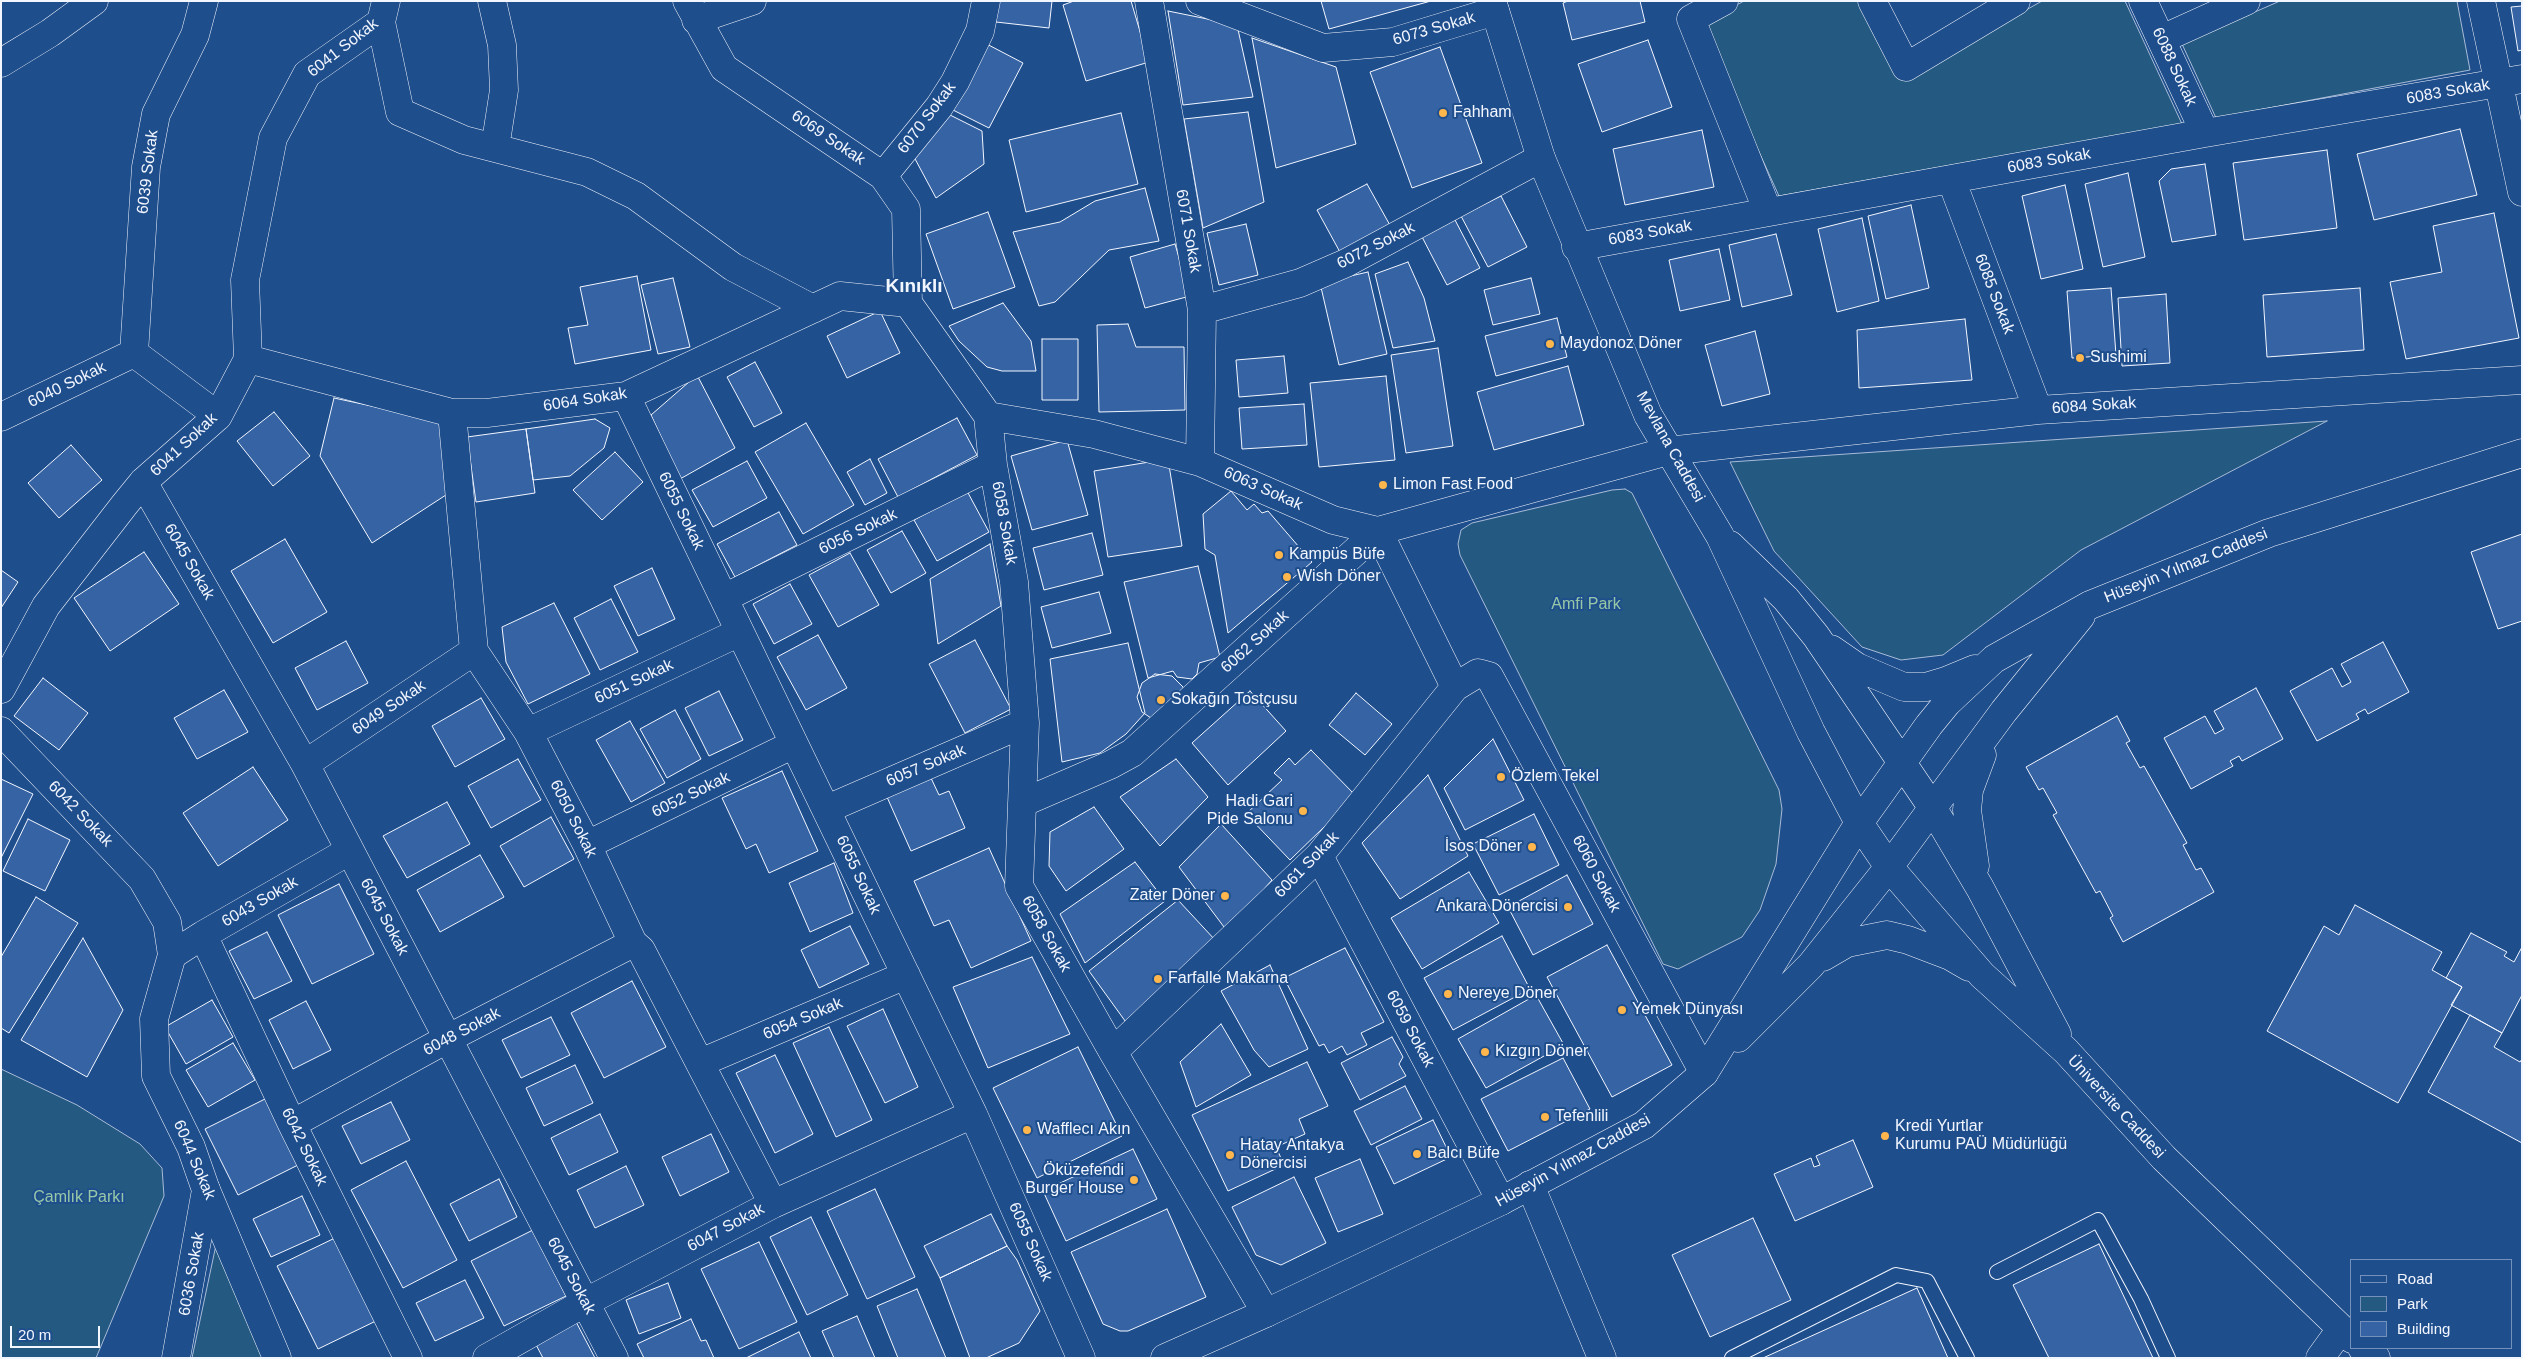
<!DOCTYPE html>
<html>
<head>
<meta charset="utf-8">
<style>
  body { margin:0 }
  #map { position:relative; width:2523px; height:1359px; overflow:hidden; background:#1f4e8c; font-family:Arial,sans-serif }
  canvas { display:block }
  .frame { position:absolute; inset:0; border:2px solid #f2f6ff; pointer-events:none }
  .legend { position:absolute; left:2350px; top:1259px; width:162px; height:90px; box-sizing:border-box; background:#1f4e8c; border:1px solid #7391ba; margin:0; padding:6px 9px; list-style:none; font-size:15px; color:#f2f6ff }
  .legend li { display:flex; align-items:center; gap:10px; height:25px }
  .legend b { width:25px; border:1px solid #7391ba }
  .scale { position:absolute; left:10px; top:1326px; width:90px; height:22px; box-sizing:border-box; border:2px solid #f2f6ff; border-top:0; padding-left:6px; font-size:15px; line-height:18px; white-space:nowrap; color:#f2f6ff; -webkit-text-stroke:4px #1f4e8c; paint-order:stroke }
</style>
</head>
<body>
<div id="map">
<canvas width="2523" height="1359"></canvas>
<div class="frame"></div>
<ul class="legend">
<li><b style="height:6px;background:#1f4e8c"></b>Road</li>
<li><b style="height:14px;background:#245a82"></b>Park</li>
<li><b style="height:14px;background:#3563a3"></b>Building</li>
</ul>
<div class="scale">20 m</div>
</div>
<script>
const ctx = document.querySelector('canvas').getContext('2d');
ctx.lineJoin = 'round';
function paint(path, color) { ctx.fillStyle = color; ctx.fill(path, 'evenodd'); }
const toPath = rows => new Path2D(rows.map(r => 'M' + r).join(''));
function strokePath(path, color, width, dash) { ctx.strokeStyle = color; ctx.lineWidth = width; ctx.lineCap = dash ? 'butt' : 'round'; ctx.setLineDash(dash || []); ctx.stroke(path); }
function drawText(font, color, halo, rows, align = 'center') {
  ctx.font = font + ' Arial,sans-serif'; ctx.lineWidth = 4; ctx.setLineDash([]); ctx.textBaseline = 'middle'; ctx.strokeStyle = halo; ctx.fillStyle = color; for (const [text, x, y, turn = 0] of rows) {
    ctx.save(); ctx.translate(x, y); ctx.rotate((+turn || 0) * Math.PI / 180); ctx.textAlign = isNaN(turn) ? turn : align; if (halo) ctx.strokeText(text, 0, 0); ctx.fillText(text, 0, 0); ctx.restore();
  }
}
const green = toPath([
  [1744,1,1862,1,1902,80,2042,1,2125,1,2182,124,1779,196,1701,24,1744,1],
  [2280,1,2457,1,2470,70,2216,118,2182,44,2280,1],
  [2327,421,2081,550,1943,655,1901,660,1862,647,1774,551,1730,462,2327,421],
  [1625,489,1632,493,1779,790,1782,809,1776,864,1760,910,1742,937,1678,969,1663,964,1460,555,1458,544,1461,530,1472,523,1612,490,1625,489],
  [1,1069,77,1105,140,1144,162,1168,164,1196,96,1358,1,1358,1,1069],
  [216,1245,272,1358,192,1358,216,1245]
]);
paint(green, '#245a82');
strokePath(green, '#a8bbd7', 1);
const building = toPath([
  [998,1,1052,1,1049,28,996,22,998,1],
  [1074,1,1131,1,1149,62,1086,81,1063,5,1074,1],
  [1321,1,1431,1,1329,29,1321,1],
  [1568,1,1640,1,1645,22,1572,40,1563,3,1568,1],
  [2522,6,2522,50,2518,51,2511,7,2522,6],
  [1168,11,1237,25,1253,97,1183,105,1168,11],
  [1252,38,1336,67,1356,144,1276,168,1252,38],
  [1648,40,1672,107,1602,132,1578,64,1648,40],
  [981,41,1023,63,989,128,947,107,981,41],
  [1440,47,1482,163,1412,188,1370,72,1440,47],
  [1248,112,1264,202,1203,228,1184,119,1248,112],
  [1121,113,1138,184,1026,212,1009,140,1121,113],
  [950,115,982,131,984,164,936,198,914,157,950,115],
  [2460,129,2477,195,2374,220,2357,154,2460,129],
  [1702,130,1714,187,1625,205,1613,149,1702,130],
  [2327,150,2337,228,2244,240,2233,163,2327,150],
  [2205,164,2216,235,2172,242,2159,181,2171,169,2205,164],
  [2128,173,2145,257,2103,267,2085,184,2128,173],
  [1367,184,1391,227,1341,254,1317,210,1367,184],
  [2065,185,2083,269,2041,279,2022,196,2065,185],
  [1145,188,1159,241,1109,250,1055,302,1039,306,1013,232,1060,222,1095,201,1145,188],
  [1501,196,1527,247,1488,267,1461,216,1501,196],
  [1911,205,1929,288,1886,299,1868,216,1911,205],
  [988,212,1015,287,953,309,926,234,988,212],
  [2494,213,2519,338,2406,359,2390,282,2442,272,2433,226,2494,213],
  [1454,218,1480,268,1447,285,1421,235,1454,218],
  [1862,218,1879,301,1837,312,1818,229,1862,218],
  [1246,224,1258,275,1219,285,1207,233,1246,224],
  [1776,234,1792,295,1742,307,1729,245,1776,234],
  [1175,244,1190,296,1145,308,1130,257,1175,244],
  [1719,249,1730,300,1680,311,1669,260,1719,249],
  [1408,262,1424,298,1435,341,1393,348,1375,274,1408,262],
  [1368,272,1387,354,1339,365,1320,283,1368,272],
  [637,276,651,350,575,364,568,328,588,325,580,287,637,276],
  [673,278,690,347,658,354,641,285,673,278],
  [1531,278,1540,314,1493,325,1484,290,1531,278],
  [2111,288,2116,355,2072,358,2067,291,2111,288],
  [2360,288,2364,350,2267,357,2263,295,2360,288],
  [2166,294,2170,363,2122,366,2118,298,2166,294],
  [1003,303,1031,341,1036,371,1002,371,987,367,959,341,949,326,1003,303],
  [880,311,900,353,847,378,827,336,880,311],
  [1557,318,1567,357,1496,376,1485,336,1557,318],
  [1965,319,1972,380,1859,388,1857,330,1965,319],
  [1128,324,1136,347,1184,347,1185,410,1099,412,1097,325,1128,324],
  [1755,331,1770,394,1722,406,1705,345,1755,331],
  [1042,339,1078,339,1078,400,1042,400,1042,339],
  [1438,348,1453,446,1406,453,1391,355,1438,348],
  [1284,356,1288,393,1239,397,1236,360,1284,356],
  [755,362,782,413,754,427,727,377,755,362],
  [1568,366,1584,425,1494,450,1477,392,1568,366],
  [697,375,735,448,680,479,651,415,697,375],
  [1386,376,1395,460,1319,467,1310,383,1386,376],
  [334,398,442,421,449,493,372,543,320,456,334,398],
  [1304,404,1307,445,1242,449,1239,408,1304,404],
  [274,412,310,456,273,486,237,441,274,412],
  [957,418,977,455,898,497,878,459,957,418],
  [595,419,610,428,604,448,570,476,533,480,526,429,595,419],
  [806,423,854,505,803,534,755,452,806,423],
  [526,429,535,493,476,502,467,437,526,429],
  [1067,440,1088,515,1032,530,1011,456,1067,440],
  [71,445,102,480,59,518,28,483,71,445],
  [615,452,643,482,602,520,573,490,615,452],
  [870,459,887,493,865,505,847,472,870,459],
  [1168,459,1182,546,1108,557,1094,471,1168,459],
  [747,461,767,498,713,527,692,490,747,461],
  [967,491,989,532,937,561,914,520,967,491],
  [1231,491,1247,510,1254,504,1262,513,1268,511,1312,562,1228,633,1215,555,1205,549,1203,514,1231,491],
  [779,512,797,545,735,577,717,544,779,512],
  [902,531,926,573,891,593,867,550,902,531],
  [1092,533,1103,575,1044,590,1033,548,1092,533],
  [2522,534,2522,621,2498,629,2471,552,2522,534],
  [285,539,327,612,273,643,231,571,285,539],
  [990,544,1001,606,938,644,930,579,990,544],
  [144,552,179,604,110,651,74,598,144,552],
  [850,553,879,605,838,627,809,575,850,553],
  [1198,566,1220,657,1199,663,1197,674,1192,679,1177,677,1173,671,1148,678,1124,582,1198,566],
  [652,568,675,619,638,636,614,586,652,568],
  [1,570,18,582,1,608,1,570],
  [790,584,812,624,774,644,753,604,790,584],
  [1099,592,1111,633,1052,648,1041,607,1099,592],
  [611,599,638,652,600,670,574,618,611,599],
  [554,603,590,674,528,704,506,662,502,627,554,603],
  [818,635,847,688,806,710,777,657,818,635],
  [975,640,1011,709,965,733,929,664,975,640],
  [346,641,368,683,317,710,295,668,346,641],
  [2383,642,2409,692,2368,714,2365,709,2356,714,2359,719,2317,741,2290,691,2332,668,2342,687,2351,682,2341,664,2383,642],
  [1128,643,1145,713,1126,734,1100,753,1062,762,1050,659,1128,643],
  [1155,674,1172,676,1183,687,1185,696,1154,720,1142,712,1137,697,1142,683,1155,674],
  [43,678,88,713,59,750,14,716,43,678],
  [2256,688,2283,739,2242,761,2239,756,2230,761,2233,766,2191,789,2164,738,2205,716,2215,734,2224,729,2214,711,2256,688],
  [224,690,248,732,197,759,174,718,224,690],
  [719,691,743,740,709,756,685,708,719,691],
  [1250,691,1286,731,1228,785,1192,743,1250,691],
  [1356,693,1392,724,1365,755,1329,725,1356,693],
  [481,698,505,739,455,767,432,726,481,698],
  [675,710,701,759,667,778,640,729,675,710],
  [2117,716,2130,741,2126,743,2140,768,2144,766,2187,843,2183,845,2196,870,2201,868,2214,892,2123,942,2110,918,2113,916,2100,891,2096,893,2053,815,2057,813,2043,788,2039,790,2026,767,2117,716],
  [630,721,665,783,631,802,596,740,630,721],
  [1493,739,1524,800,1465,830,1444,788,1493,739],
  [1311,750,1356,796,1290,860,1246,814,1282,780,1274,773,1289,758,1295,765,1311,750],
  [518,759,541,800,491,828,468,786,518,759],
  [1176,759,1208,797,1160,846,1120,797,1176,759],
  [253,767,288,820,218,866,183,813,253,767],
  [782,771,818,851,769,873,756,844,746,849,722,798,782,771],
  [1428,775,1468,856,1400,899,1362,843,1428,775],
  [931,778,939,795,949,791,965,828,911,851,887,797,931,778],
  [1,779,33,794,1,858,1,779],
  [447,802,470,844,407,878,383,836,447,802],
  [1094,807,1124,849,1066,891,1049,866,1050,832,1094,807],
  [1534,814,1559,865,1499,895,1473,844,1534,814],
  [551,817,574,859,524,887,500,846,551,817],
  [28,819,70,840,45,891,3,871,28,819],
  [1221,824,1272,880,1227,931,1179,867,1221,824],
  [989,848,1031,941,971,968,949,920,934,926,914,881,989,848],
  [480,855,504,897,440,932,417,890,480,855],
  [1135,862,1165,901,1085,963,1060,914,1135,862],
  [834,863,853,913,810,932,789,883,834,863],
  [1469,872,1499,923,1422,969,1391,918,1469,872],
  [1567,875,1593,924,1533,955,1508,907,1567,875],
  [339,884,374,954,312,984,278,915,339,884],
  [36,897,78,923,9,1033,1,1028,1,957,36,897],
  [1178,900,1216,941,1128,1025,1089,971,1178,900],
  [2355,905,2442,952,2432,970,2462,987,2398,1103,2267,1031,2324,926,2339,935,2355,905],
  [850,926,869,964,819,988,801,950,850,926],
  [267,932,292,981,254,999,229,951,267,932],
  [2471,933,2507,952,2504,956,2514,962,2522,947,2522,995,2502,1033,2451,1005,2462,987,2446,978,2471,933],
  [1502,936,1530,989,1453,1030,1424,978,1502,936],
  [83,938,123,1010,87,1077,21,1040,83,938],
  [1607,945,1672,1065,1612,1097,1547,977,1607,945],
  [1345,948,1384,1022,1361,1033,1367,1045,1347,1055,1342,1046,1329,1053,1324,1044,1319,1046,1284,978,1345,948],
  [1032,957,1070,1034,988,1068,953,987,1032,957],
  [1270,965,1308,1049,1269,1067,1254,1050,1221,991,1270,965],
  [632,981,666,1047,604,1078,571,1013,632,981],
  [1536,995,1564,1045,1486,1088,1458,1039,1536,995],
  [212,1000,233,1037,186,1064,165,1027,212,1000],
  [306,1001,331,1050,293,1069,269,1020,306,1001],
  [883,1009,918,1087,885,1103,847,1026,883,1009],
  [2470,1015,2502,1033,2494,1047,2520,1062,2522,1059,2522,1143,2428,1092,2470,1015],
  [551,1017,570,1055,521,1078,502,1040,551,1017],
  [1221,1024,1251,1075,1196,1107,1180,1062,1221,1024],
  [829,1027,872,1120,836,1137,793,1043,829,1027],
  [1392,1037,1403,1057,1399,1064,1406,1076,1360,1100,1341,1063,1392,1037],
  [233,1043,255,1080,208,1107,186,1070,233,1043],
  [1078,1047,1122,1136,1037,1178,993,1088,1078,1047],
  [775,1055,813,1134,775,1153,736,1073,775,1055],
  [1563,1058,1590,1109,1508,1151,1481,1099,1563,1058],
  [1307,1062,1328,1106,1299,1119,1305,1134,1276,1147,1284,1165,1228,1191,1192,1115,1307,1062],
  [575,1065,593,1103,544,1126,526,1088,575,1065],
  [1405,1086,1422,1119,1371,1145,1354,1111,1405,1086],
  [267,1098,300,1164,238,1195,205,1129,267,1098],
  [391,1102,410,1140,361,1164,342,1126,391,1102],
  [600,1114,618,1152,569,1175,551,1138,600,1114],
  [1433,1120,1451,1157,1394,1184,1376,1147,1433,1120],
  [711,1134,729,1172,680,1196,662,1157,711,1134],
  [1853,1140,1873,1187,1795,1221,1774,1174,1811,1158,1814,1167,1820,1165,1816,1156,1853,1140],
  [1133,1149,1157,1199,1066,1241,1043,1191,1133,1149],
  [1360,1159,1383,1214,1338,1232,1315,1178,1360,1159],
  [406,1161,457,1260,403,1288,351,1190,406,1161],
  [626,1166,644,1205,595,1228,577,1190,626,1166],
  [1294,1177,1326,1243,1281,1265,1256,1255,1232,1207,1294,1177],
  [499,1179,517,1217,469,1241,450,1204,499,1179],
  [875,1189,915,1277,867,1299,827,1211,875,1189],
  [302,1196,320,1235,271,1257,253,1219,302,1196],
  [1167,1209,1206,1297,1128,1331,1120,1331,1103,1324,1071,1252,1167,1209],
  [991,1214,1007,1246,940,1278,924,1246,991,1214],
  [811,1217,848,1295,807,1315,770,1237,811,1217],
  [1753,1218,1791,1300,1710,1337,1672,1255,1753,1218],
  [533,1230,566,1296,504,1326,471,1261,533,1230],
  [339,1236,380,1319,318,1349,277,1266,339,1236],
  [759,1242,797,1322,739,1349,701,1269,759,1242],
  [2099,1244,2153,1358,2049,1358,2013,1285,2099,1244],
  [1007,1246,1017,1260,1040,1311,1019,1343,986,1358,970,1358,940,1278,1007,1246],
  [465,1280,484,1318,435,1341,416,1303,465,1280],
  [668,1283,681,1318,639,1334,626,1300,668,1283],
  [1917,1288,1948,1358,1763,1358,1917,1288],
  [917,1289,946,1358,898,1358,877,1306,917,1289],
  [857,1316,875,1358,834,1358,822,1331,857,1316],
  [574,1318,595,1358,543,1358,533,1339,574,1318],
  [691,1319,701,1341,706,1340,714,1358,644,1358,637,1344,691,1319],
  [799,1332,811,1358,746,1358,799,1332]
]);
paint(building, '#3563a3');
strokePath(building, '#f2f6ff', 1);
const lane = toPath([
  [1997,1272,2098,1220,2141,1299,2168,1358],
  [1732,1358,1896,1275,1927,1281,1967,1358]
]);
const street = toPath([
  [492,1,502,45,504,90,495,148],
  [687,1,724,68,883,176,906,209,908,303],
  [1149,1,1202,310,1200,462],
  [1200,1,1323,48,1393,42,1495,11],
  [1724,1,1691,19,1768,212],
  [1872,1,1906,67,2016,1],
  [2143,1,2205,133],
  [2481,1,2522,192],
  [696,20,752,1],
  [381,22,400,112,464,140,587,172,636,196,733,267,813,309],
  [2162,39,2246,1],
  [883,176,939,107,955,82,980,31,986,1],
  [1951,179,2038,410],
  [1576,247,2205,133,2522,79],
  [908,303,988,416,1094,434,1200,462,1333,520,1378,531,1668,451,2038,410,2522,380],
  [1202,310,1300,283,1346,263,1541,158],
  [134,353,146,167,156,114,195,35,204,1],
  [134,353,218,416],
  [248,359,452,413,487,413,626,396,840,296,908,303],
  [626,396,973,1114,1081,1358],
  [452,413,474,651,528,732,587,845,633,943,641,950,773,1204],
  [988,416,993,465,1014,582,1025,723,1019,886,1113,1052,1266,1313],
  [1,417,134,353],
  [143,482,305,764,614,1358],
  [1378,531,1455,687],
  [724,598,993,465],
  [1,689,46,606,125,504,143,482,218,416,248,359,245,280,273,138,307,74,381,22,386,1],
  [528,732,740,632],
  [305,764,474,651],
  [1022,803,1110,765,1132,753,1378,531],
  [827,809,1025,723],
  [587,845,794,744],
  [1319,856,1501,1201],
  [203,935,292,1124,408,1358],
  [172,955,203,935,349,851],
  [1113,1052,1319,856,1455,687,1478,673,1489,676,1704,1073],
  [700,1063,906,975],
  [292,1124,447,1039,633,943],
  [1530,1185,1602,1358],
  [206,1190,277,1358],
  [487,1358,584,1303,773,1204,973,1114]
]);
const secondary = toPath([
  [1492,1,1541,158,1648,415,1720,536,1811,732,1859,823,1889,867,1982,975,2066,1051,2164,1158,2352,1339],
  [1,63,50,33,94,1],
  [1730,545,1786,599,1816,636,1932,807,1980,888,2057,1034],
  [1831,649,1857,667,1904,687,1926,687,1946,681,1975,669],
  [1,731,142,879,167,922,172,955,154,1019,156,1076,191,1147,206,1190,176,1358],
  [1975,866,1967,810,1969,790,1982,755],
  [1823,957,1847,943,1887,935,1908,940,1950,956,1969,967],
  [1738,1038,1811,965,1889,867,2004,711,2081,616],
  [2362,1348,2376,1358],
  [1165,1358,1266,1313,1501,1201,1644,1125,1704,1073,1859,823,1929,725,1947,703,1994,659,2090,605,2269,533,2522,453],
  [2320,1358,2341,1329]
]);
strokePath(lane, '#f2f6ff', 16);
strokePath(street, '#f2f6ff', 29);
strokePath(secondary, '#f2f6ff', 29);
strokePath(lane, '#1f4e8c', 14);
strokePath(street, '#1f4e8c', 28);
strokePath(secondary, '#1f4e8c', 28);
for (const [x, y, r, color] of [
  [1443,113,5,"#ffb74d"],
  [1550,344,5,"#ffb74d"],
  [2080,358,5,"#ffb74d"],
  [1383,485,5,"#ffb74d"],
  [1279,555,5,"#ffb74d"],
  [1287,577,5,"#ffb74d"],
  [1161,700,5,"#ffb74d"],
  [1501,777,5,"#ffb74d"],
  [1303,811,5,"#ffb74d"],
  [1532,847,5,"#ffb74d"],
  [1225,896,5,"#ffb74d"],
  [1568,907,5,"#ffb74d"],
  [1158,979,5,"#ffb74d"],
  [1448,994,5,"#ffb74d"],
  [1622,1010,5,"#ffb74d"],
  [1485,1052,5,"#ffb74d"],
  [1545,1117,5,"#ffb74d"],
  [1027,1130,5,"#ffb74d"],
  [1885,1136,5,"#ffb74d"],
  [1417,1154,5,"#ffb74d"],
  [1230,1155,5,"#ffb74d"],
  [1134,1180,5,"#ffb74d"]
]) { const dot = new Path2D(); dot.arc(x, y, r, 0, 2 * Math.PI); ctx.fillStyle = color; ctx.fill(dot); strokePath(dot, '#1f4e8c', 2); }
drawText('16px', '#f2f6ff', '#1f4e8c', [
  ["6073 Sokak",1434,29,-16],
  ["6041 Sokak",343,48,-38],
  ["6088 Sokak",2174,67,65],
  ["6083 Sokak",2448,92,-10],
  ["6070 Sokak",927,118,-53],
  ["6069 Sokak",828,138,34],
  ["6083 Sokak",2049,161,-10],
  ["6039 Sokak",148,172,-83],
  ["6071 Sokak",1188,231,80],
  ["6083 Sokak",1650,233,-10],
  ["6072 Sokak",1376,246,-27],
  ["6085 Sokak",1994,294,69],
  ["6040 Sokak",67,385,-26],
  ["6064 Sokak",585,400,-9],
  ["6084 Sokak",2094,406,-4],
  ["6041 Sokak",184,445,-43],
  ["Mevlana Caddesi",1670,447,61],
  ["6063 Sokak",1263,489,24],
  ["6055 Sokak",681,511,64],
  ["6058 Sokak",1004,523,80],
  ["6056 Sokak",858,532,-26],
  ["6045 Sokak",189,562,60],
  ["Hüseyin Yılmaz Caddesi",2186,566,-22],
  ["6062 Sokak",1255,642,-42],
  ["6051 Sokak",634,682,-25],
  ["6049 Sokak",389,708,-34],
  ["6057 Sokak",926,766,-23],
  ["6052 Sokak",691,795,-26],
  ["6042 Sokak",80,814,46],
  ["6050 Sokak",573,819,63],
  ["6061 Sokak",1307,865,-46],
  ["6060 Sokak",1596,874,62],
  ["6055 Sokak",858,875,65],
  ["6043 Sokak",260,902,-30],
  ["6045 Sokak",384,917,62],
  ["6058 Sokak",1046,934,61],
  ["6054 Sokak",803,1019,-23],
  ["6059 Sokak",1410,1029,62],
  ["6048 Sokak",462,1032,-28],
  ["Üniversite Caddesi",2116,1107,47],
  ["6042 Sokak",304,1147,64],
  ["6044 Sokak",194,1160,67],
  ["Hüseyin Yılmaz Caddesi",1573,1161,-29],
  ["6047 Sokak",726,1228,-28],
  ["6055 Sokak",1030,1242,66],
  ["6036 Sokak",192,1274,-80],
  ["6045 Sokak",571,1276,62]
]);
drawText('16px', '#f2f6ff', '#1f4e8c', [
  ["Fahham",1453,113],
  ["Maydonoz Döner",1560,344],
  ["Sushimi",2090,358],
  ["Limon Fast Food",1393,485],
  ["Kampüs Büfe",1289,555],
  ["Wish Döner",1297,577],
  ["Sokağın Tostçusu",1171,700],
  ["Özlem Tekel",1511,777],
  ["Hadi Gari",1293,802,"right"],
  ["Pide Salonu",1293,820,"right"],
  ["İsos Döner",1522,847,"right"],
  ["Zater Döner",1215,896,"right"],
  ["Ankara Dönercisi",1558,907,"right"],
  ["Farfalle Makarna",1168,979],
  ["Nereye Döner",1458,994],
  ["Yemek Dünyası",1632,1010],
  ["Kızgın Döner",1495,1052],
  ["Tefenlili",1555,1117],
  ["Kredi Yurtlar",1895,1127],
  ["Kurumu PAÜ Müdürlüğü",1895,1145],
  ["Wafflecı Akın",1037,1130],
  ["Hatay Antakya",1240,1146],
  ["Dönercisi",1240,1164],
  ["Balcı Büfe",1427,1154],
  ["Öküzefendi",1124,1171,"right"],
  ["Burger House",1124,1189,"right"]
], 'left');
drawText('16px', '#97c8a6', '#1f4e8c', [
  ["Amfi Park",1586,605],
  ["Çamlık Parkı",79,1198]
]);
drawText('bold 19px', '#f2f6ff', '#1f4e8c', [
  ["Kınıklı",914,287]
]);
</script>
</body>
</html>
